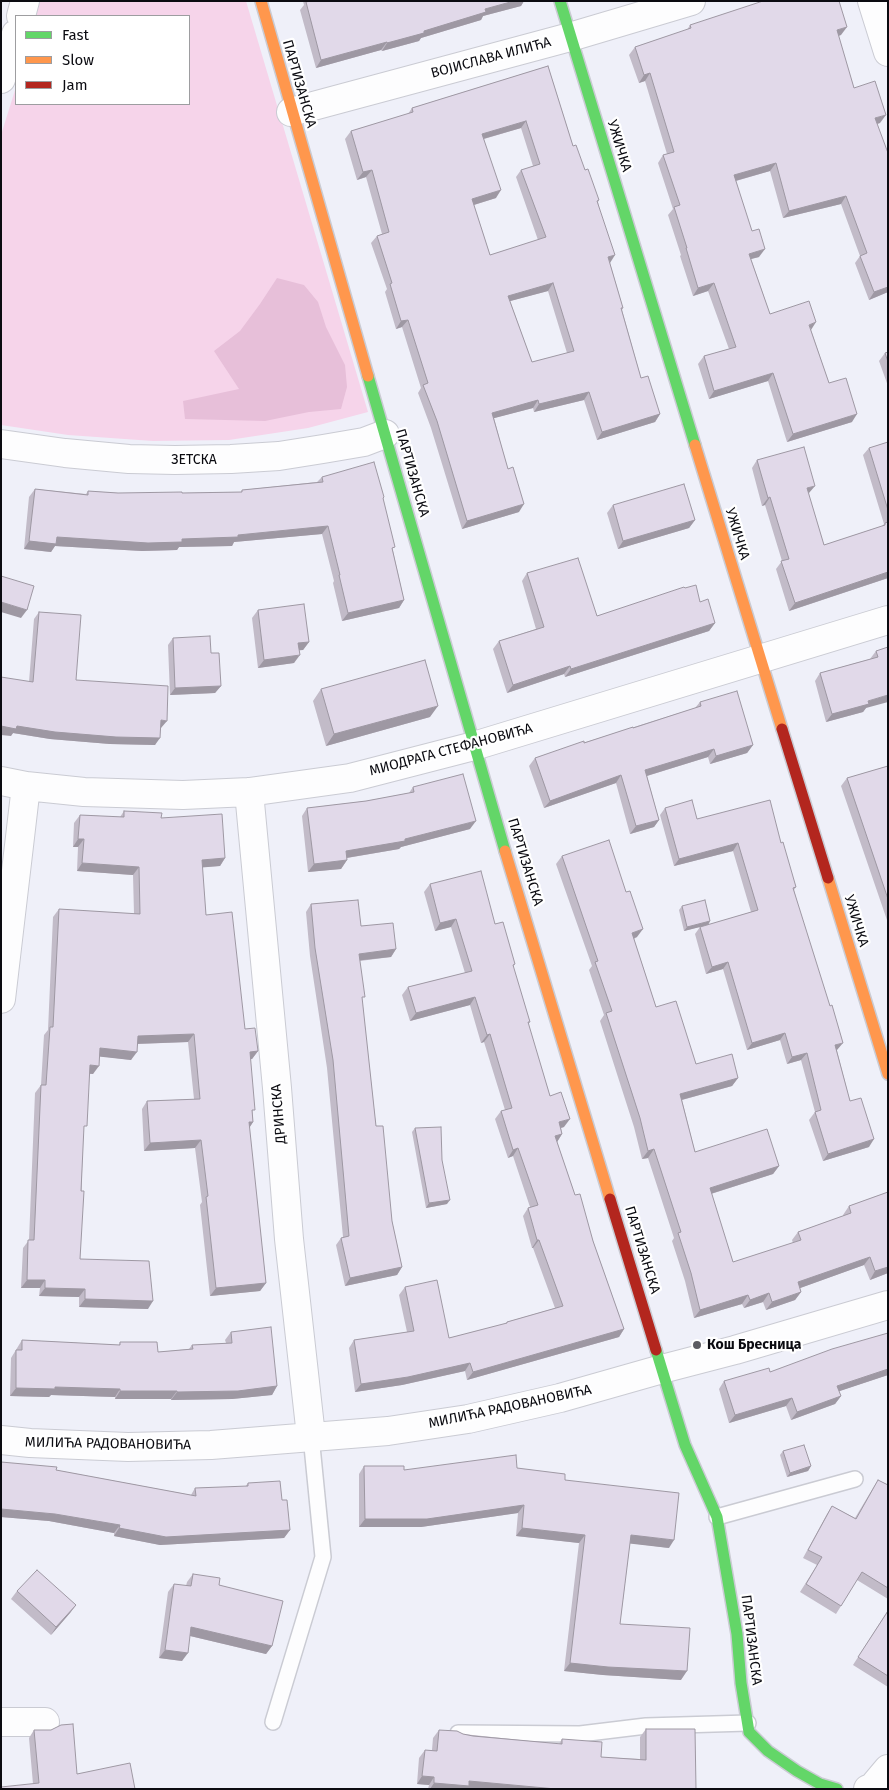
<!DOCTYPE html>
<html>
<head>
<meta charset="utf-8">
<style>
  body { margin:0 }
  #map { position:relative; width:889px; height:1790px; overflow:hidden; background:#eff0f9; font-family:"Fira Sans",sans-serif }
  canvas { display:block }
  .frame { position:absolute; inset:0; border:2px solid #0b0b11; pointer-events:none }
  .legend { position:absolute; left:15px; top:15px; width:175px; height:90px; box-sizing:border-box; background:#fff; border:1px solid #9d9da0; margin:0; padding:6px 9px; list-style:none; font-size:15px; color:#0b0b11 }
  .legend li { display:flex; align-items:center; gap:10px; height:25px }
  .legend b { width:25px; border:1px solid #9d9da0 }
</style>
</head>
<body>
<div id="map">
<canvas width="889" height="1790"></canvas>
<div class="frame"></div>
<ul class="legend">
<li><b style="height:6px;background:#63d668"></b>Fast</li>
<li><b style="height:6px;background:#ff974d"></b>Slow</li>
<li><b style="height:6px;background:#b3261e"></b>Jam</li>
</ul>
</div>
<script>
const ctx = document.querySelector('canvas').getContext('2d');
ctx.lineJoin = 'round';
function paint(path, color) { ctx.fillStyle = color; ctx.fill(path, 'evenodd'); }
const toPath = rows => new Path2D(rows.map(r => 'M' + r).join(''));
function strokePath(path, color, width, dash) { ctx.strokeStyle = color; ctx.lineWidth = width; ctx.lineCap = dash ? 'butt' : 'round'; ctx.setLineDash(dash || []); ctx.stroke(path); }
function drawText(font, color, halo, rows, align = 'center') {
  ctx.font = font + ' "Fira Sans",sans-serif'; ctx.lineWidth = 4.5; ctx.setLineDash([]); ctx.textBaseline = 'middle'; ctx.strokeStyle = halo; ctx.fillStyle = color; for (const [text, x, y, turn = 0] of rows) {
    ctx.save(); ctx.translate(x, y); ctx.rotate((+turn || 0) * Math.PI / 180); ctx.textAlign = isNaN(turn) ? turn : align; if (halo) ctx.strokeText(text, 0, 0); ctx.fillText(text, 0, 0); ctx.restore();
  }
}
paint(toPath([
  [40,1,246,1,368,412,308,428,229,440,153,441,68,435,1,425,1,135,16,87,16,104,189,104,189,16,36,16]
]), '#f6d4ea');
paint(toPath([
  [277,278,304,285,318,302,326,327,345,365,347,387,341,409,309,412,265,421,185,419,183,401,239,389,214,351,240,331,260,304]
]), '#e7bfd9');
const lane = toPath([
  [717,1517,855,1479],
  [273,1722,323,1557,311,1436],
  [458,1733,580,1734,646,1726,748,1723]
]);
const street = toPath([
  [872,1,888,52],
  [21,16,25,1],
  [1,79,16,34],
  [291,112,570,37,691,1],
  [1,444,65,453,129,459,175,460,231,459,279,456,323,449,364,442,385,434],
  [1,781,26,786,84,792,183,795,249,792,350,778,474,746,888,620],
  [249,792,277,1088,289,1239,311,1436],
  [1,999,26,786],
  [1,1440,30,1443,128,1447,211,1445,388,1431,468,1419,560,1398,662,1369,735,1350,888,1305],
  [1,1722,45,1722],
  [868,1789,872,1788,888,1769]
]);
const fast = toPath([
  [560,1,695,445],
  [368,376,505,851],
  [656,1350,685,1445,717,1517,737,1634,741,1683,749,1732,768,1751,797,1771,820,1784,837,1789]
]);
const slow = toPath([
  [261,1,368,376],
  [695,445,782,729],
  [505,851,610,1199],
  [828,878,888,1074]
]);
const jam = toPath([
  [782,729,828,878],
  [610,1199,656,1350]
]);
strokePath(lane, '#cacbd3', 18);
strokePath(street, '#cacbd3', 30);
strokePath(fast, '#cacbd3', 14);
strokePath(slow, '#cacbd3', 14);
strokePath(jam, '#cacbd3', 14);
strokePath(lane, '#fdfdfe', 15);
strokePath(street, '#fdfdfe', 28);
strokePath(fast, '#63d668', 11);
strokePath(slow, '#ff974d', 11);
strokePath(jam, '#b3261e', 11);
paint(toPath([
  [303,1,524,1,521,6,483,16,481,20,421,38,419,41,382,51,381,50,316,68,300,10,304,5],
  [690,25,841,35,838,36,854,88,880,123,877,124,888,292,869,300,855,263,860,256,841,204,783,218,770,171,736,181,759,257,751,259,770,314,811,330,829,383,852,422,787,442,768,381,709,399,698,364,704,356,729,349,708,291,693,296,680,256,681,255,668,215,673,209,658,163,663,155,667,154,645,81,639,83,629,55,635,47,687,30],
  [548,66,573,146,599,200,598,202,610,263,623,308,622,310,641,378,660,414,655,422,597,440,584,400,534,412,533,408,494,418,519,512,462,529,431,428,418,393,421,388,402,327,396,329,385,292,387,289,371,243,377,236,382,234,366,177,357,180,345,139,351,131,408,114,412,108],
  [521,128,533,166,521,170,516,177,538,240,490,255,474,205,496,198,484,139],
  [548,291,567,353,532,362,510,301],
  [888,352,888,386,879,361,885,353],
  [888,442,888,578,789,611,776,569,782,561,765,505,762,506,752,468,757,460,809,493,808,494,824,545,882,526,884,524,863,455,869,448],
  [322,477,384,497,383,499,393,551,404,600,399,608,342,621,333,583,334,581,322,534,234,542,232,546,179,547,177,550,142,551,55,546,51,552,24,549,29,497,35,489,86,494,88,491,118,493,182,493,241,492,242,490,317,482],
  [613,505,695,520,689,528,618,549,607,513],
  [527,573,597,616,685,588,700,602,715,623,709,631,565,677,564,674,507,693,493,649,499,641,536,629,522,581],
  [258,610,309,642,303,650,299,650,294,663,258,668,252,618],
  [39,612,76,680,161,728,155,745,110,744,50,739,13,733,11,736,29,682,34,619],
  [173,638,211,653,221,686,215,693,170,695,168,645],
  [888,647,866,708,863,712,826,722,815,681,820,673,870,659,876,651],
  [321,689,430,717,326,746,313,701],
  [700,702,753,745,747,753,710,764,708,757,647,776,659,820,654,827,630,834,616,783,544,808,529,766,535,758,695,708],
  [888,766,888,923,841,786,847,778],
  [413,787,470,829,401,847,399,849,347,858,347,860,341,869,308,872,302,816,307,808,366,801,409,793],
  [665,808,697,819,781,843,796,887,794,890,837,1050,837,1051,850,1101,869,1147,823,1161,809,1120,815,1112,801,1060,787,1064,780,1040,747,1050,723,969,706,974,695,934,700,927,707,925,684,931,679,910,682,906,710,921,708,925,751,912,733,851,674,866,660,815],
  [124,811,161,818,225,858,220,866,202,867,206,915,245,1029,258,1051,252,1059,250,1059,253,1122,249,1128,266,1283,260,1291,210,1296,200,1205,202,1202,195,1148,144,1151,142,1109,147,1101,194,1099,188,1042,138,1044,131,1060,99,1056,93,1074,89,1074,83,1131,80,1259,148,1309,79,1307,79,1297,39,1296,40,1288,21,1288,23,1248,29,1240,35,1093,41,1085,44,1035,48,1030,53,917,59,909,134,914,133,875,77,871,78,847,73,847,74,823,80,815,120,817],
  [562,856,637,937,634,939,656,1007,696,1064,738,1078,732,1086,682,1100,695,1152,779,1166,773,1174,711,1194,733,1262,793,1243,792,1240,798,1232,843,1216,843,1215,849,1206,888,1192,888,1273,870,1280,864,1265,800,1288,801,1292,795,1300,766,1310,763,1302,744,1308,742,1304,694,1318,685,1281,672,1241,674,1238,648,1158,642,1159,634,1127,600,1021,604,1015,589,970,592,966,556,864],
  [430,884,495,924,515,964,513,967,530,1022,528,1024,550,1096,564,1127,561,1128,562,1134,557,1142,575,1195,593,1241,624,1329,619,1337,467,1380,465,1371,402,1385,355,1392,349,1348,354,1340,407,1332,399,1295,405,1287,449,1338,505,1324,507,1322,555,1308,533,1248,532,1248,523,1216,528,1208,530,1207,513,1156,508,1158,495,1119,501,1111,505,1110,484,1042,481,1043,470,1005,410,1021,402,995,408,987,465,973,451,927,435,931,424,892],
  [311,904,361,926,396,949,391,957,360,961,362,1000,376,1126,392,1221,402,1267,397,1275,345,1286,336,1245,341,1238,343,1237,327,1068,310,956,306,912],
  [415,1128,442,1160,447,1204,426,1208,412,1132],
  [231,1332,277,1386,272,1395,232,1399,171,1400,171,1399,115,1399,115,1397,51,1395,49,1397,10,1396,11,1358,22,1340,119,1345,120,1342,158,1352,189,1349,192,1345,226,1343,225,1340],
  [888,1333,888,1375,839,1391,841,1396,835,1404,791,1420,786,1406,729,1423,719,1389,724,1381,770,1372],
  [783,1451,811,1466,808,1471,787,1477,780,1455],
  [1,1462,56,1470,191,1495,195,1488,245,1487,248,1483,282,1500,290,1530,284,1538,160,1545,114,1536,114,1533,49,1521,1,1517],
  [364,1466,404,1470,517,1468,565,1480,669,1548,630,1543,620,1624,681,1680,603,1675,564,1671,579,1543,516,1536,518,1513,421,1527,359,1527,359,1474],
  [878,1480,888,1485,888,1599,857,1580,836,1614,800,1592,817,1565,803,1558,827,1514,832,1506,855,1518,873,1488],
  [193,1574,219,1585,272,1646,266,1654,190,1636,182,1661,159,1658,168,1592,174,1584,186,1586,187,1582],
  [17,1591,76,1605,70,1613,51,1635,11,1599],
  [888,1610,888,1687,853,1665],
  [646,1729,696,1789,428,1789,429,1785,417,1784,419,1758,425,1750,432,1750,433,1738,439,1730,463,1734,559,1744,562,1739,601,1757,640,1759,640,1737],
  [34,1730,77,1774,135,1789,33,1784,29,1738]
]), '#c2bbc8');
paint(toPath([
  [514,1,524,1,521,6,483,16,481,20,421,38,419,41,382,51,387,43,485,9],
  [847,27,841,35,831,38,837,30],
  [387,42,381,50,316,68,321,60],
  [650,73,645,81,639,83,644,75],
  [886,115,880,123,869,126,875,118],
  [526,121,521,128,476,141,482,134],
  [776,163,770,171,728,183,734,175],
  [372,170,366,177,357,180,363,172],
  [501,190,496,198,467,207,472,199],
  [846,196,841,204,783,218,789,211],
  [765,249,759,257,743,261,749,254],
  [615,255,610,263,608,257],
  [553,283,548,291,503,303,508,296],
  [714,283,708,291,693,296,698,288],
  [888,287,888,292,869,300,874,292],
  [408,320,402,327,396,329,401,321],
  [816,322,811,330,809,325],
  [773,373,768,381,709,399,714,391],
  [589,392,584,400,534,412,539,404],
  [538,400,533,408,487,420,492,413],
  [660,414,655,422,597,440,602,432],
  [857,414,852,422,787,442,793,434],
  [815,486,809,493,801,496,807,488],
  [770,497,765,505,762,506,768,498],
  [524,504,519,512,462,529,467,521],
  [695,520,689,528,618,549,623,541],
  [328,526,322,534,234,542,232,546,179,547,177,550,142,551,55,546,51,552,24,549,29,541,57,537,182,539,238,535],
  [888,572,888,578,789,611,795,603],
  [404,600,399,608,342,621,348,613],
  [1,602,27,610,21,618,1,612],
  [715,623,709,631,565,677,571,669],
  [309,642,303,650,292,651,298,643],
  [300,655,294,663,258,668,264,660],
  [570,666,564,674,507,693,513,685],
  [221,686,215,693,170,695,175,688],
  [888,695,888,702,866,708,863,712,826,722,832,714,868,701],
  [438,706,430,717,326,746,334,734],
  [161,720,167,721,161,728,156,728],
  [1,726,17,726,160,738,155,745,110,744,50,739,13,733,11,736,1,735],
  [753,745,747,753,710,764,716,756],
  [714,749,708,757,640,778,645,770],
  [621,775,616,783,544,808,550,801],
  [659,820,654,827,630,834,636,826],
  [476,821,470,829,401,847,399,849,340,859,346,851,405,839],
  [78,839,84,839,78,847,73,847],
  [738,843,733,851,674,866,679,859],
  [225,858,220,866,196,868,202,860],
  [347,860,341,869,308,872,314,864],
  [82,863,139,867,133,875,77,871],
  [456,919,451,927,435,931,440,923],
  [710,921,708,925,684,931,687,927],
  [643,929,637,937,626,941,632,933],
  [396,949,391,957,354,961,359,954],
  [728,962,723,969,706,974,712,967],
  [475,997,470,1005,410,1021,416,1013],
  [785,1033,780,1040,747,1050,752,1043],
  [194,1034,188,1042,133,1044,138,1036],
  [490,1034,484,1042,481,1043,487,1035],
  [843,1043,837,1050,830,1052,835,1045],
  [100,1048,137,1052,131,1060,94,1056],
  [258,1051,252,1059,244,1060,250,1052],
  [807,1053,801,1060,787,1064,792,1057],
  [90,1065,99,1066,93,1074,84,1073],
  [738,1078,732,1086,674,1102,680,1094],
  [570,1119,564,1127,553,1130,559,1122],
  [249,1122,253,1122,248,1130],
  [562,1134,557,1142,555,1136],
  [874,1139,869,1147,823,1161,828,1154],
  [201,1140,195,1148,144,1151,150,1143],
  [518,1148,513,1156,508,1158,513,1150],
  [654,1149,648,1158,642,1159,648,1151],
  [779,1166,773,1174,704,1196,710,1188],
  [450,1200,447,1204,426,1208,429,1203],
  [537,1240,539,1240,533,1248,532,1248],
  [870,1257,864,1265,792,1291,798,1282],
  [402,1267,397,1275,345,1286,350,1278],
  [888,1267,888,1273,870,1280,875,1271],
  [27,1280,45,1280,40,1288,21,1288],
  [266,1283,260,1291,210,1296,216,1288],
  [45,1288,85,1289,79,1297,39,1296],
  [801,1292,795,1300,766,1310,772,1302],
  [769,1293,763,1302,744,1308,750,1300],
  [748,1295,742,1304,694,1318,700,1310],
  [85,1299,153,1301,148,1309,79,1307],
  [624,1329,619,1337,467,1380,473,1372],
  [470,1363,465,1371,402,1385,355,1392,361,1384],
  [888,1369,888,1375,831,1394,837,1386],
  [277,1386,272,1395,232,1399,171,1400,177,1392],
  [55,1387,120,1389,115,1397,51,1395,49,1397,10,1396,16,1388],
  [120,1391,177,1391,171,1399,115,1399],
  [841,1396,835,1404,791,1420,797,1412],
  [792,1398,786,1406,729,1423,735,1415],
  [811,1466,808,1471,787,1477,790,1473],
  [524,1505,518,1513,421,1527,359,1527,365,1519],
  [1,1509,55,1514,120,1525,114,1533,49,1521,1,1517],
  [119,1528,290,1530,284,1538,160,1545,114,1536],
  [522,1528,585,1535,579,1543,516,1536],
  [631,1535,674,1540,669,1548,625,1543],
  [76,1605,70,1613,51,1635,56,1627],
  [191,1627,272,1646,266,1654,186,1635],
  [165,1650,188,1653,182,1661,159,1658],
  [570,1663,687,1671,681,1680,603,1675,564,1671],
  [422,1776,434,1777,429,1785,417,1784],
  [469,1781,556,1789,430,1789,434,1783]
]), '#9e98a3');
const building = toPath([
  [310,1,514,1,485,9,486,12,424,31,424,33,387,43,387,42,321,60,306,2,310,1],
  [763,1,839,1,847,27,837,30,854,88,875,81,886,115,875,118,888,153,888,287,874,292,860,256,867,253,846,196,789,211,776,163,734,175,752,231,759,229,765,249,749,254,770,314,809,301,816,322,809,325,829,383,846,378,857,414,793,434,773,373,714,391,704,356,736,347,714,283,698,288,686,248,687,248,674,207,680,205,663,155,674,152,650,73,644,75,635,47,691,28,690,25,763,1],
  [548,66,573,146,576,145,585,170,588,169,599,200,597,201,615,255,608,257,623,308,621,308,641,378,648,376,660,414,602,432,589,392,539,404,538,400,492,413,508,469,513,467,524,504,467,521,437,421,423,385,428,383,408,320,401,321,390,284,392,283,377,236,389,232,372,170,363,172,351,131,413,112,412,108,548,66],
  [526,121,540,164,521,170,546,237,490,255,472,199,501,190,482,134,526,121],
  [553,283,574,351,532,362,508,296,553,283],
  [888,352,888,362,885,353,888,352],
  [888,442,888,510,869,448,888,442],
  [804,447,815,486,807,488,824,545,885,525,885,523,888,522,888,572,795,603,781,561,789,559,770,497,768,498,757,460,804,447],
  [374,462,384,497,383,498,395,547,392,548,404,600,348,613,339,575,340,575,328,526,238,535,238,537,182,539,182,542,148,543,57,537,56,544,29,541,35,489,88,495,88,491,118,493,182,492,182,493,242,492,242,490,323,482,322,477,374,462],
  [684,484,695,520,623,541,613,505,684,484],
  [578,558,597,616,684,587,685,588,696,585,700,602,708,599,715,623,571,669,570,666,513,685,499,641,544,627,527,573,578,558],
  [1,576,34,586,27,610,1,602,1,576],
  [304,604,309,642,298,643,300,655,264,660,258,610,304,604],
  [39,612,81,615,76,680,168,686,167,721,161,720,160,738,116,737,55,732,17,726,16,729,1,726,1,677,33,682,39,612],
  [210,636,211,653,219,653,221,686,175,688,173,638,210,636],
  [888,647,888,695,868,701,869,704,832,714,820,673,878,657,876,651,888,647],
  [425,660,438,706,334,734,321,689,425,660],
  [737,691,753,745,716,756,714,749,645,770,659,820,636,826,621,775,550,801,535,758,584,741,584,743,633,727,633,728,701,706,700,702,737,691],
  [888,766,888,899,847,778,888,766],
  [463,774,476,821,405,839,405,841,346,851,347,860,314,864,307,808,366,801,414,792,413,787,463,774],
  [692,800,697,819,770,800,781,843,783,842,796,887,793,888,830,1006,832,1005,843,1043,835,1045,850,1101,861,1098,874,1139,828,1154,815,1112,821,1110,807,1053,792,1057,785,1033,752,1043,728,962,712,967,700,927,758,910,738,843,679,859,665,808,692,800],
  [124,811,162,813,161,818,222,814,225,858,202,860,206,915,232,912,245,1029,255,1028,258,1051,250,1052,255,1110,252,1110,253,1122,249,1122,266,1283,216,1288,206,1197,208,1196,201,1140,150,1143,147,1101,200,1099,194,1034,138,1036,137,1052,100,1048,99,1066,90,1065,87,1126,84,1126,81,1191,84,1191,80,1259,149,1261,153,1301,85,1299,85,1289,45,1288,45,1280,27,1280,28,1240,34,1240,41,1085,46,1085,50,1027,53,1027,59,909,140,914,139,867,82,863,84,839,78,839,80,815,124,817,124,811],
  [609,840,626,892,630,891,643,929,632,933,656,1007,676,1001,696,1064,732,1054,738,1078,680,1094,695,1152,767,1129,779,1166,710,1188,733,1262,801,1240,798,1232,851,1213,849,1206,888,1192,888,1267,875,1271,870,1257,798,1282,801,1292,772,1302,769,1293,750,1300,748,1295,700,1310,691,1273,678,1233,681,1232,654,1149,648,1151,640,1118,606,1013,612,1011,595,962,598,961,562,856,609,840],
  [481,871,495,924,503,922,515,964,513,965,530,1022,528,1022,550,1096,561,1092,570,1119,559,1122,562,1134,555,1136,575,1195,580,1194,593,1241,624,1329,473,1372,470,1363,408,1377,361,1384,354,1340,414,1331,405,1287,437,1280,449,1338,507,1323,507,1322,563,1306,539,1240,537,1240,528,1208,538,1205,518,1148,513,1150,501,1111,512,1108,490,1034,487,1035,475,997,416,1013,408,987,472,971,456,919,440,923,430,884,481,871],
  [358,900,361,926,393,923,396,949,359,954,365,997,362,997,376,1126,383,1126,392,1221,402,1267,350,1278,341,1238,349,1236,333,1060,315,948,311,904,358,900],
  [705,900,710,921,687,927,682,906,705,900],
  [441,1127,442,1160,450,1200,429,1203,415,1128,441,1127],
  [271,1327,277,1386,238,1391,177,1392,177,1391,120,1391,120,1389,55,1387,55,1389,16,1388,16,1350,22,1350,22,1340,120,1345,120,1342,157,1342,158,1352,193,1349,192,1345,232,1343,231,1332,271,1327],
  [888,1333,888,1369,837,1386,841,1396,797,1412,792,1398,735,1415,724,1381,769,1368,770,1372,832,1349,888,1333],
  [804,1445,811,1466,790,1473,783,1451,804,1445],
  [516,1455,517,1468,565,1474,565,1480,679,1493,674,1540,631,1535,620,1624,690,1628,687,1671,608,1667,570,1663,585,1535,522,1528,524,1505,427,1519,365,1519,364,1466,404,1466,404,1470,516,1455],
  [1,1462,57,1467,56,1470,196,1496,195,1488,248,1486,248,1483,280,1481,282,1500,287,1500,290,1530,166,1537,119,1528,120,1525,55,1514,1,1509,1,1462],
  [878,1480,888,1485,888,1588,862,1572,841,1606,806,1584,822,1557,808,1550,832,1506,856,1519,878,1480],
  [37,1570,76,1605,56,1627,17,1591,37,1570],
  [193,1574,220,1578,219,1585,283,1601,272,1646,191,1627,188,1653,165,1650,174,1584,191,1586,193,1574],
  [888,1611,888,1676,858,1657,888,1611],
  [73,1724,77,1774,130,1763,135,1789,1,1789,1,1787,39,1783,34,1730,51,1730,61,1725,73,1724],
  [646,1729,695,1729,696,1789,556,1789,469,1781,469,1786,434,1783,434,1777,422,1776,425,1750,437,1751,439,1730,457,1731,463,1734,473,1736,562,1744,562,1739,602,1742,601,1757,646,1760,646,1729]
]);
paint(building, '#e1d9e9');
strokePath(building, '#9e98a3', 1);
for (const [x, y, r, color] of [
  [697,1345,5,"#5b5b62"]
]) { const dot = new Path2D(); dot.arc(x, y, r, 0, 2 * Math.PI); ctx.fillStyle = color; ctx.fill(dot); strokePath(dot, '#fff', 2); }
drawText('14px', '#0b0b11', '#fff', [
  ["ВОЈИСЛАВА ИЛИЋА",491,58,-15],
  ["ПАРТИЗАНСКА",299,84,74],
  ["УЖИЧКА",619,146,73],
  ["ЗЕТСКА",194,460],
  ["ПАРТИЗАНСКА",412,473,74],
  ["УЖИЧКА",737,534,73],
  ["МИОДРАГА СТЕФАНОВИЋА",451,750,-15],
  ["ПАРТИЗАНСКА",525,862,73],
  ["УЖИЧКА",856,921,73],
  ["ДРИНСКА",279,1114,-95],
  ["ПАРТИЗАНСКА",642,1250,73],
  ["МИЛИЋА РАДОВАНОВИЋА",510,1407,-12],
  ["МИЛИЋА РАДОВАНОВИЋА",108,1444,1],
  ["ПАРТИЗАНСКА",751,1640,83]
]);
drawText('bold 14px', '#0b0b11', '#fff', [
  ["Кош Бресница",707,1345]
], 'left');
</script>
</body>
</html>
